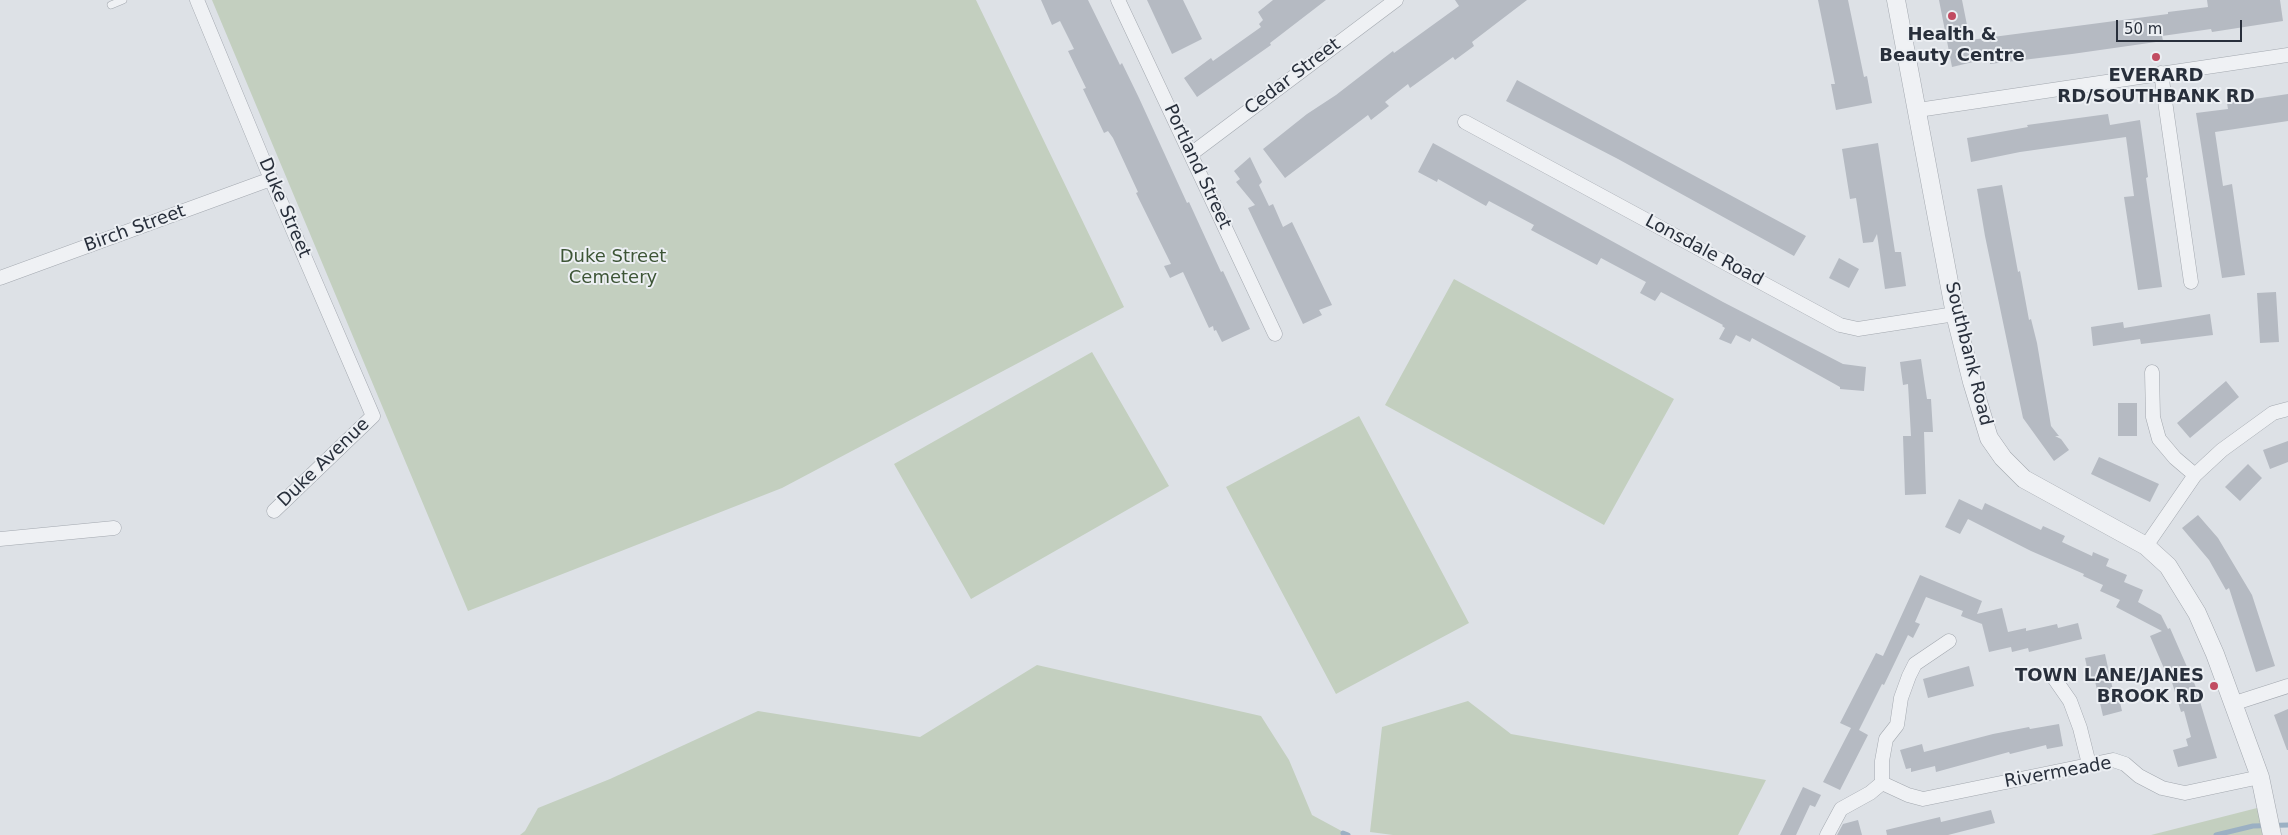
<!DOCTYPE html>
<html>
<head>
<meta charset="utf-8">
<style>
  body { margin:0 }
  #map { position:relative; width:2288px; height:835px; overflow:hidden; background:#dde1e6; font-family:"DejaVu Sans",sans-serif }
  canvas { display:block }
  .scale { position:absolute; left:2116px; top:20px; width:126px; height:22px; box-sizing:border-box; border:2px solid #282f3b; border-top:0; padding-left:6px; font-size:15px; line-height:18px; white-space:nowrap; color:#282f3b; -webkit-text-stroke:4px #eceff3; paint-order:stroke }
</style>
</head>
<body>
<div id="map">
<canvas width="2288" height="835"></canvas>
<div class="scale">50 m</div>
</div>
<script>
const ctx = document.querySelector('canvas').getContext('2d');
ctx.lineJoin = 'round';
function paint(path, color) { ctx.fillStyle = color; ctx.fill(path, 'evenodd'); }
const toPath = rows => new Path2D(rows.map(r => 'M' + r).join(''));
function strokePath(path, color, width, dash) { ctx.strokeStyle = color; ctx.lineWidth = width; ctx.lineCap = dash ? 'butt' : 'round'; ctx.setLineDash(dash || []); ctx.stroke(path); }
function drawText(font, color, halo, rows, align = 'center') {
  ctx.font = font + ' "DejaVu Sans",sans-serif'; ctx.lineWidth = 4; ctx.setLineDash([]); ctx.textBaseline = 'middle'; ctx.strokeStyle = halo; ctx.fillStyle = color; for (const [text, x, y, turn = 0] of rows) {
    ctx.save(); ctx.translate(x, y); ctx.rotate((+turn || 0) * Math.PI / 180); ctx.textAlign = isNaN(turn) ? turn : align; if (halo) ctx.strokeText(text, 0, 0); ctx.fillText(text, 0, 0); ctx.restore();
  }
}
paint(toPath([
  [212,0,976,0,1124,307,782,488,468,611],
  [1454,279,1674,399,1604,525,1385,405],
  [1092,352,1169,486,971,599,894,464],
  [1359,416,1469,623,1336,694,1226,487],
  [1037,665,1261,716,1289,760,1312,815,1349,835,520,835,525,831,538,808,610,779,758,711,920,737],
  [1468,701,1511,734,1766,780,1738,835,1393,835,1370,832,1382,727],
  [2265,806,2272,835,2151,835]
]), '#c3cfbf');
strokePath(toPath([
  [1343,833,1348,835],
  [2216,835,2253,826,2288,825]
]), '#9bb0c3', 5);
paint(toPath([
  [1041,0,1088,0,1120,65,1122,63,1139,98,1187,203,1189,202,1221,272,1223,271,1250,329,1222,342,1216,330,1214,331,1213,326,1209,328,1183,272,1170,278,1164,266,1171,264,1136,193,1138,192,1113,138,1108,131,1104,133,1083,89,1086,88,1068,51,1074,49,1060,21,1052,25],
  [1147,0,1183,0,1202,39,1172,54],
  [1273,0,1326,0,1270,43,1271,45,1197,97,1184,78,1211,58,1213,61,1261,27,1259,24,1263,20,1258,12],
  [1455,0,1527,0,1472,42,1474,46,1455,60,1453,57,1410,88,1408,84,1385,102,1389,106,1371,120,1368,115,1285,178,1263,149,1307,114,1336,95,1393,51,1394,53,1459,6],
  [1818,0,1848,0,1864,77,1867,76,1872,103,1836,110,1831,84,1835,84],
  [1939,0,1962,0,1970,40,2168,14,2168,12,2208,7,2207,0,2280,0,2283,21,2212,32,2211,29,2162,36,2163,41,2072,54,1990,64,1990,58,1952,67],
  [1517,80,1806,236,1794,256,1618,159,1506,101],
  [2288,94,2288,121,2215,132,2223,186,2232,184,2245,275,2222,278,2196,113,2228,109,2227,103],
  [2108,114,2110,125,2140,120,2148,177,2146,178,2162,287,2138,290,2124,197,2134,196,2126,137,2020,152,1971,162,1967,138,2028,127,2027,125],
  [1433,143,1723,302,1843,364,1866,367,1864,391,1840,389,1840,387,1752,338,1750,342,1736,335,1731,344,1719,339,1725,328,1722,326,1723,325,1661,292,1655,301,1640,293,1646,282,1601,258,1597,265,1531,230,1534,225,1489,201,1486,206,1438,179,1437,182,1418,172],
  [1878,143,1895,252,1901,252,1906,286,1885,289,1877,234,1873,242,1863,243,1856,198,1850,199,1842,149],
  [1250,157,1262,182,1259,185,1269,206,1273,204,1283,227,1292,222,1332,305,1319,310,1322,315,1303,324,1248,208,1255,205,1236,182,1240,179,1234,171],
  [2002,185,2018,272,2020,271,2029,320,2031,319,2037,343,2051,426,2059,436,2055,436,2061,439,2069,450,2054,461,2023,418,1985,236,1977,189],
  [1839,258,1859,269,1849,288,1829,278],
  [2276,292,2279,342,2260,343,2257,293],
  [2210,314,2213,335,2141,344,2140,339,2093,346,2091,327,2123,322,2124,328],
  [1921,359,1927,399,1931,399,1933,432,1924,432,1926,494,1905,495,1903,436,1911,436,1908,384,1903,385,1900,362],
  [2226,381,2239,397,2190,438,2177,423],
  [2118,403,2137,403,2137,436,2118,436],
  [2288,441,2288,462,2270,469,2263,450],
  [2099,457,2159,484,2150,502,2091,474],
  [2248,464,2262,478,2240,501,2225,487],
  [1959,499,1982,510,1985,503,2041,530,2043,526,2065,536,2062,542,2092,556,2093,552,2109,559,2106,566,2127,575,2124,582,2143,590,2138,602,2161,615,2168,629,2170,628,2195,685,2217,758,2178,767,2173,750,2188,746,2186,739,2191,737,2184,711,2181,712,2171,679,2169,680,2150,636,2162,631,2116,607,2120,600,2100,591,2103,585,2083,576,2084,574,2031,551,1968,519,1960,534,1945,527],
  [2198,515,2218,538,2252,595,2275,666,2256,672,2229,588,2226,590,2209,560,2182,528],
  [1920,575,1982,601,1977,614,2002,608,2008,632,2026,628,2026,631,2057,624,2058,628,2078,623,2082,639,2029,652,2028,648,2012,652,2011,647,1989,652,1982,624,1961,616,1963,611,1926,597,1915,622,1920,624,1913,638,1908,635,1884,685,1882,684,1859,730,1868,735,1840,790,1823,782,1851,728,1840,723,1876,653,1883,656],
  [2105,654,2113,690,2117,689,2122,711,2103,716,2095,681,2090,682,2085,658],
  [1969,666,1974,686,1928,698,1923,679],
  [2288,709,2288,750,2287,750,2274,715],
  [2059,724,2063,746,2047,749,2046,745,2010,754,2009,752,1936,772,1935,766,1911,772,1911,768,1906,769,1900,750,1922,744,1924,752,1993,734,2029,727,2030,729],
  [1803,787,1821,795,1815,807,1810,805,1796,835,1780,835],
  [1991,810,1995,823,1948,835,1887,835,1886,830,1940,817,1941,822],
  [1858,820,1862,835,1837,835,1843,824]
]), '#b5bac2');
const service = toPath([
  [111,5,123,0]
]);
const minor = toPath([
  [197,0,271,179,373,416,274,511],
  [1118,0,1275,334],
  [2161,73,2191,282],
  [1918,110,2288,55],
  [1465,122,1840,325,1858,329,1955,314],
  [1191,154,1396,0],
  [0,278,271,179],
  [2152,372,2153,417,2159,439,2175,458,2195,475],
  [0,539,114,528],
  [2146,546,2195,475,2222,450,2273,413,2288,409],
  [2054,678,2070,701,2080,728,2089,764],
  [2232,704,2288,686],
  [1882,783,1882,761,1886,739,1897,725,1901,698,1909,676,1915,664,1949,641],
  [1827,835,1841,809,1870,793,1882,783,1908,795,1923,799,2113,760,2125,764,2139,776,2162,788,2185,793,2260,777]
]);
const tertiary = toPath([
  [1896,0,1955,314,1972,382,1989,438,2003,458,2024,479,2146,546,2168,566,2197,613,2215,654,2260,777,2272,835]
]);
strokePath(service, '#a3a8af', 8);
strokePath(minor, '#a3a8af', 15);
strokePath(tertiary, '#a3a8af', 19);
strokePath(service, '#eff1f4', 7);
strokePath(minor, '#eff1f4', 14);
strokePath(tertiary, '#eff1f4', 18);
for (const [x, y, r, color] of [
  [1952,16,5,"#c14b61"],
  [2156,57,5,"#c14b61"],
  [2214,686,5,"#c14b61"]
]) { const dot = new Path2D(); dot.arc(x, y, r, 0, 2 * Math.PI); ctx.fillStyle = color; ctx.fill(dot); strokePath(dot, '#eceff3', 2); }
drawText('bold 18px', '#282f3b', '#eceff3', [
  ["Health &",1952,35],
  ["Beauty Centre",1952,56],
  ["EVERARD",2156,76],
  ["RD/SOUTHBANK RD",2156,97],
  ["TOWN LANE/JANES",2204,676,"right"],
  ["BROOK RD",2204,697,"right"]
]);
drawText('18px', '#282f3b', '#eceff3', [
  ["Cedar Street",1293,77,-37],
  ["Portland Street",1197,167,65],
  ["Duke Street",284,208,67],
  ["Birch Street",135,229,-20],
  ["Lonsdale Road",1704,251,28],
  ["Southbank Road",1968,354,76],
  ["Duke Avenue",324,463,-44],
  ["Rivermeade",2058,773,-10]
]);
drawText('18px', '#3d5536', '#eceff3', [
  ["Duke Street",613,257],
  ["Cemetery",613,278]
]);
</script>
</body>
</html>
